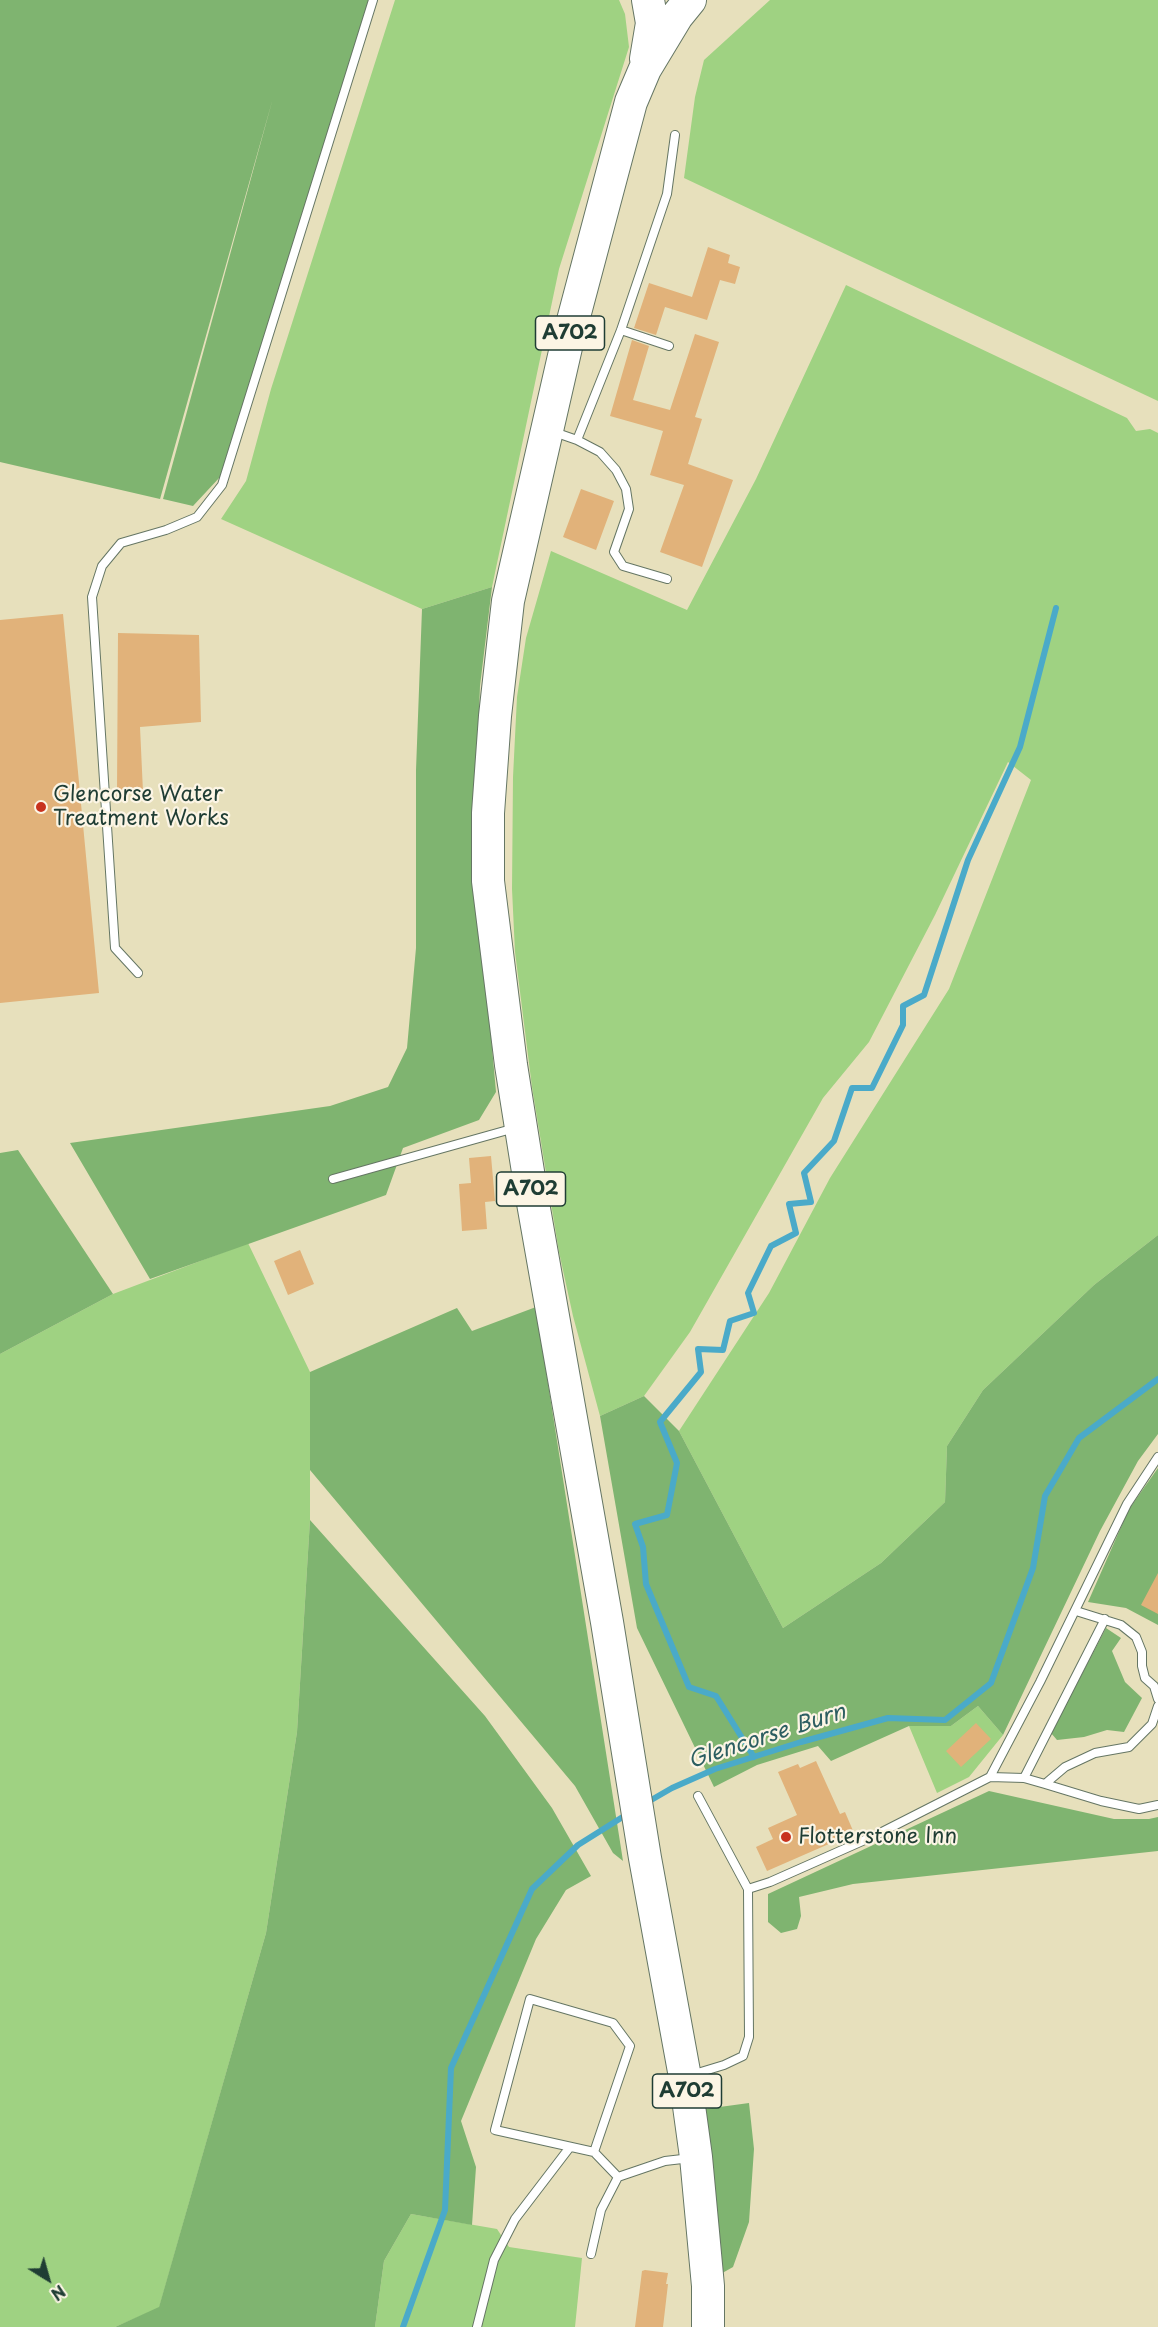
<!DOCTYPE html>
<html>
<head>
<meta charset="utf-8">
<style>
  body { margin:0 }
  #map { position:relative; width:1158px; height:2327px; overflow:hidden; background:#e7e0bc; font-family:"Playpen Sans",sans-serif }
  canvas { display:block }
  .north { position:absolute; left:18px; top:2249px; width:60px; height:60px; -webkit-text-stroke:4px #fcf5e5; paint-order:stroke; rotate:143deg; font-size:16px; font-weight:700; line-height:24px; text-align:center; color:#1f3d34 }
  .north::after { content:''; display:block; margin:auto; width:21px; height:27px; background:#1f3d34; clip-path:polygon(50% 0,100% 100%,50% 72%,0 100%) }
</style>
</head>
<body>
<div id="map">
<canvas width="1158" height="2327"></canvas>
<div class="north">N</div>
</div>
<script>
const ctx = document.querySelector('canvas').getContext('2d');
ctx.lineJoin = 'round';
function paint(path, color) { ctx.fillStyle = color; ctx.fill(path, 'evenodd'); }
const toPath = rows => new Path2D(rows.map(r => 'M' + r).join(''));
function strokePath(path, color, width, dash) { ctx.strokeStyle = color; ctx.lineWidth = width; ctx.lineCap = dash ? 'butt' : 'round'; ctx.setLineDash(dash || []); ctx.stroke(path); }
function drawText(font, color, halo, rows, align = 'center') {
  ctx.font = font + ' "Playpen Sans",sans-serif'; ctx.lineWidth = 4.5; ctx.setLineDash([]); ctx.textBaseline = 'middle'; ctx.strokeStyle = halo; ctx.fillStyle = color; for (const [text, x, y, turn = 0] of rows) {
    ctx.save(); ctx.translate(x, y); ctx.rotate((+turn || 0) * Math.PI / 180); ctx.textAlign = isNaN(turn) ? turn : align; if (halo) ctx.strokeText(text, 0, 0); ctx.fillText(text, 0, 0); ctx.restore();
  }
}
paint(toPath([
  [395,0,619,0,625,14,629,47,559,269,492,587,422,609,221,519,246,481,271,389],
  [770,0,1158,0,1158,401,684,178,695,97,704,60],
  [846,285,1127,418,1136,431,1150,429,1158,433,1158,1235,1094,1285,983,1390,947,1446,945,1502,881,1563,783,1628,679,1431,769,1293,830,1178,949,989,1031,780,1008,762,935,915,869,1042,823,1098,690,1332,644,1396,600,1416,573,1316,559,1252,532,1087,515,952,512,889,513,777,517,697,526,638,551,551,687,610,756,479],
  [248,1243,310,1372,310,1520,297,1732,266,1933,159,2308,115,2327,0,2327,0,1354,113,1294],
  [978,1706,1003,1735,969,1777,937,1793,909,1726,951,1726],
  [411,2214,497,2229,509,2247,582,2258,575,2327,375,2327,384,2261]
]), '#9fd282');
paint(toPath([
  [0,0,373,0,220,477,193,506,163,499,273,98,160,499,0,462],
  [492,587,480,686,474,846,496,1092,479,1120,403,1148,386,1195,150,1279,70,1143,330,1106,388,1087,407,1048,416,948,416,770,422,609],
  [18,1150,113,1294,0,1354,0,1153],
  [1158,1235,1158,1434,1138,1461,1100,1531,1003,1735,978,1706,951,1726,909,1726,831,1761,818,1746,757,1765,714,1787,637,1628,600,1416,644,1396,679,1431,783,1628,881,1563,945,1502,947,1446,983,1390,1094,1285],
  [536,1307,623,1861,613,1853,575,1786,310,1470,310,1372,457,1308,472,1331],
  [1158,1468,1158,1625,1126,1608,1088,1602,1129,1509],
  [310,1520,485,1716,552,1808,591,1876,566,1890,536,1939,461,2121,476,2167,472,2225,411,2214,384,2261,375,2327,115,2327,159,2307,266,1933,297,1732],
  [1106,1628,1121,1638,1112,1651,1125,1682,1142,1698,1124,1732,1107,1730,1084,1737,1057,1740,1051,1733],
  [989,1791,1114,1819,1149,1819,1158,1817,1158,1851,853,1884,799,1897,801,1916,797,1929,781,1933,768,1922,768,1894],
  [749,2103,754,2149,749,2222,733,2267,717,2276,705,2109]
]), '#7fb470');
strokePath(toPath([
  [754,1757,716,1696,689,1687,646,1584,643,1547,635,1524,667,1515,677,1463,660,1422,701,1372,698,1349,723,1350,730,1321,754,1313,748,1293,771,1246,796,1233,789,1204,811,1202,804,1173,834,1141,852,1088,872,1088,903,1025,903,1006,924,995,968,860,1020,747,1056,608],
  [646,1803,672,1788,715,1769,801,1742,888,1718,945,1720,991,1683,1033,1568,1045,1496,1079,1438,1158,1379],
  [403,2327,445,2210,451,2068,532,1889,578,1845,629,1813]
]), '#4aaac9', 6);
paint(toPath([
  [708,247,730,255,728,263,740,267,735,284,720,280,707,320,665,307,656,335,634,328,649,283,692,297],
  [695,334,719,342,695,417,702,419,688,464,733,480,702,567,660,552,684,485,650,475,663,431,610,416,632,340,649,346,633,400,670,410],
  [581,489,614,501,596,550,563,537],
  [63,614,99,993,0,1003,0,620],
  [118,633,199,635,201,722,140,727,143,792,117,790],
  [491,1156,495,1201,485,1202,487,1229,462,1231,459,1184,471,1183,469,1158],
  [300,1250,314,1284,288,1295,274,1261],
  [1158,1573,1158,1614,1141,1605],
  [976,1723,991,1739,961,1767,946,1751],
  [816,1761,840,1814,845,1812,854,1833,767,1871,756,1847,773,1839,768,1828,797,1815,778,1772,798,1764,800,1768],
  [645,2270,668,2273,666,2284,668,2284,663,2327,635,2327,642,2271]
]), '#e1b27a');
const lane = toPath([
  [621,330,669,346],
  [554,432,577,440,621,330,667,194,675,135],
  [577,440,600,452,616,470,626,489,629,509,614,552,623,566,667,579],
  [138,973,115,948,92,597,102,566,121,543,166,530,197,517,222,485,373,0],
  [333,1179,515,1128],
  [1076,1611,1121,1625,1136,1637,1142,1652,1142,1666,1145,1678,1154,1686,1158,1699],
  [990,1777,1024,1778,1045,1784,1065,1767,1095,1753,1129,1747,1152,1724,1158,1706],
  [1024,1778,1105,1619],
  [1045,1784,1101,1801,1139,1809,1158,1805],
  [748,1889,770,1882,876,1835,990,1777,1040,1682,1127,1504,1158,1457],
  [691,2075,724,2065,743,2056,749,2037,748,1889,698,1796],
  [594,2152,630,2046,613,2023,530,1999,495,2130,594,2152,618,2177],
  [591,2254,601,2210,618,2177,665,2161,691,2158],
  [477,2327,494,2260,515,2219,570,2147]
]);
const highway = toPath([
  [690,0,677,16,645,69,631,102,567,343,508,601,495,716,488,813,488,881,511,1065,533,1203,607,1622,645,1858,685,2077,696,2157,708,2286,708,2327],
  [646,59,652,23,648,0]
]);
strokePath(lane, '#657664', 10);
strokePath(highway, '#657664', 34);
strokePath(lane, '#fff', 8);
strokePath(highway, '#fff', 32);
for (const [x, y, r, color] of [
  [41,807,6,"#c8321e"],
  [786,1837,6,"#c8321e"]
]) { const dot = new Path2D(); dot.arc(x, y, r, 0, 2 * Math.PI); ctx.fillStyle = color; ctx.fill(dot); strokePath(dot, '#fcf5e5', 2); }
for (const [x, y, w] of [
  [570,333,69],
  [531,1189,69],
  [687,2091,69]
]) { const box = new Path2D(); box.roundRect(x - w / 2, y - 17, w, 34, 4.5); ctx.fillStyle = '#fcf5e5'; ctx.fill(box); strokePath(box, '#1f3d34', 1.5); }
drawText('bold 20px', '#1f3d34', null, [
  ["A702",570,333],
  ["A702",531,1189],
  ["A702",687,2091]
]);
drawText('21px', '#1f3d34', '#fcf5e5', [
  ["Glencorse Water",53,795],
  ["Treatment Works",53,819],
  ["Flotterstone Inn",798,1837]
], 'left');
drawText('italic 22px', '#2c5e61', '#fcf5e5', [
  ["Glencorse Burn",767,1737,-18]
]);
</script>
</body>
</html>
